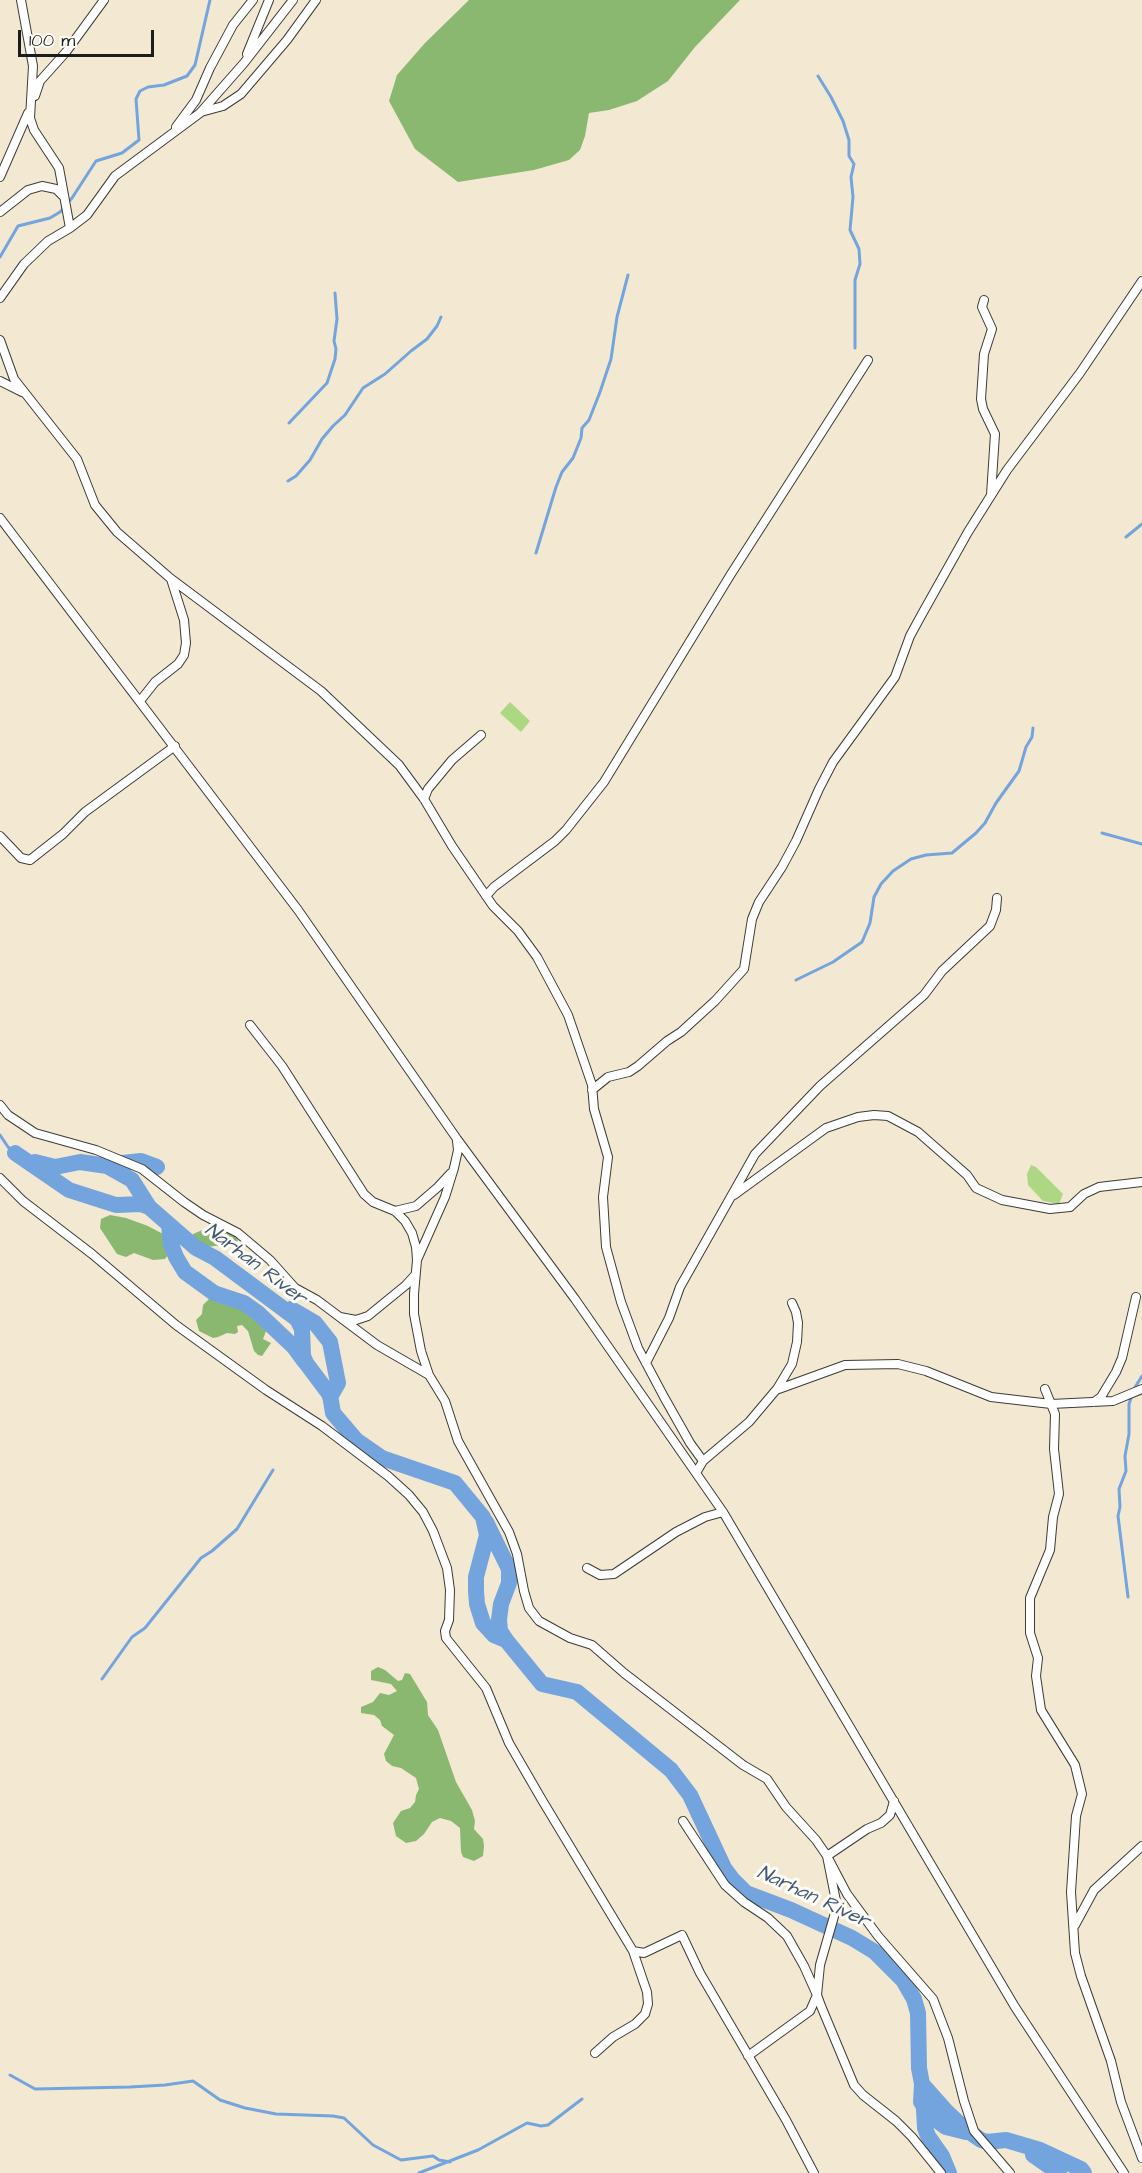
<!DOCTYPE html>
<html>
<head>
<meta charset="utf-8">
<style>
  body { margin:0 }
  #map { position:relative; width:1142px; height:2173px; overflow:hidden; background:#f3e9d2; font-family:"Architects Daughter",sans-serif }
  canvas { display:block }
  .scale { position:absolute; left:18px; top:30px; width:136px; height:27px; box-sizing:border-box; border:3px solid #1c1c1c; border-top:0; padding-left:8px; font-size:18px; line-height:21px; white-space:nowrap; color:#1c1c1c; -webkit-text-stroke:4px #fdfcf7; paint-order:stroke }
</style>
</head>
<body>
<div id="map">
<canvas width="1142" height="2173"></canvas>
<div class="scale">100 m</div>
</div>
<script>
const ctx = document.querySelector('canvas').getContext('2d');
ctx.lineJoin = 'round';
function paint(path, color) { ctx.fillStyle = color; ctx.fill(path, 'evenodd'); }
const toPath = rows => new Path2D(rows.map(r => 'M' + r).join(''));
function strokePath(path, color, width, dash) { ctx.strokeStyle = color; ctx.lineWidth = width; ctx.lineCap = dash ? 'butt' : 'round'; ctx.setLineDash(dash || []); ctx.stroke(path); }
function drawText(font, color, halo, rows, align = 'center') {
  ctx.font = font + ' "Architects Daughter",sans-serif'; ctx.lineWidth = 6; ctx.setLineDash([]); ctx.textBaseline = 'middle'; ctx.strokeStyle = halo; ctx.fillStyle = color; for (const [text, x, y, turn = 0] of rows) {
    ctx.save(); ctx.translate(x, y); ctx.rotate((+turn || 0) * Math.PI / 180); ctx.textAlign = isNaN(turn) ? turn : align; if (halo) ctx.strokeText(text, 0, 0); ctx.fillText(text, 0, 0); ctx.restore();
  }
}
paint(toPath([
  [510,702,530,721,521,732,500,713],
  [1031,1165,1036,1167,1063,1194,1059,1204,1043,1201,1028,1185,1027,1174]
]), '#add782');
paint(toPath([
  [469,0,740,0,695,47,668,81,637,101,609,110,589,113,585,136,580,150,569,160,534,170,458,182,415,149,389,101,397,75,425,43],
  [110,1215,126,1218,148,1226,163,1234,167,1239,168,1245,168,1255,165,1259,153,1260,134,1253,126,1257,117,1254,100,1228,101,1219],
  [207,1228,224,1230,234,1234,238,1240,236,1243,207,1247,199,1243,193,1238,193,1234],
  [209,1299,240,1305,257,1314,266,1323,268,1326,263,1339,271,1343,262,1356,258,1355,254,1351,248,1331,242,1325,237,1326,238,1332,235,1334,227,1333,218,1337,213,1338,199,1331,196,1320,202,1314,203,1305],
  [378,1667,385,1670,398,1681,402,1680,405,1673,410,1674,427,1702,428,1715,438,1730,456,1782,472,1810,475,1821,474,1829,483,1839,484,1846,483,1856,474,1861,463,1857,461,1852,460,1828,451,1821,440,1818,432,1822,424,1834,416,1841,406,1843,396,1836,393,1823,401,1811,410,1808,415,1802,416,1795,419,1789,416,1778,401,1768,392,1766,386,1761,384,1754,394,1735,382,1726,380,1720,374,1715,361,1713,361,1707,373,1702,380,1693,389,1695,397,1691,391,1684,371,1680,371,1671]
]), '#8ab870');
strokePath(toPath([
  [818,76,831,97,843,121,849,140,849,156,854,164,851,177,853,197,850,230,859,249,860,264,855,280,855,348],
  [0,257,18,226,50,218,60,212,72,198,96,161,122,153,139,140,136,99,140,91,148,87,164,85,187,76,195,65,210,0],
  [289,423,327,383,335,359,336,349,334,341,337,319,335,293],
  [288,481,296,476,310,460,322,439,333,426,345,415,363,388,385,374,411,351,427,339,437,326,441,317],
  [1126,537,1142,524],
  [536,553,556,487,562,472,573,458,581,438,582,428,589,420,600,392,611,359,617,317,628,275],
  [1102,833,1142,844],
  [796,980,833,962,862,942,870,923,874,897,881,884,893,871,911,859,926,855,952,853,976,833,985,823,996,803,1019,771,1026,747,1032,737,1033,728],
  [0,1135,8,1147,15,1153],
  [1134,1389,1142,1376],
  [1128,1597,1118,1516,1120,1507,1119,1489,1126,1471,1125,1456,1129,1434,1129,1404,1132,1395],
  [102,1679,132,1637,145,1628,201,1558,212,1551,237,1529,273,1470],
  [10,2075,35,2089,130,2087,165,2085,193,2081,220,2100,245,2108,276,2114,333,2116,344,2118,373,2145,401,2160,433,2156,439,2160,450,2162],
  [419,2173,478,2150,527,2123,541,2126,548,2125,582,2099]
]), '#73a4dd', 3);
strokePath(toPath([
  [15,1153,69,1190,116,1205,141,1204,149,1207,196,1248,215,1258,297,1319,302,1329,303,1356,306,1363,330,1395,333,1413,356,1440,382,1458,455,1483,483,1517,487,1535,476,1577,476,1591,477,1604,483,1623,494,1635,506,1640,542,1684,577,1692,671,1770,690,1795,724,1868,733,1880,746,1893,791,1910,852,1938,875,1952,903,1980,914,1999,918,2013,919,2068,922,2084,946,2111,965,2129,981,2140,987,2142,1006,2140,1040,2150,1081,2169,1084,2173],
  [35,1162,55,1167,80,1162,107,1166,132,1180,149,1207],
  [113,1164,141,1161,157,1167],
  [169,1225,171,1244,176,1257,185,1272,214,1293,244,1303,258,1313,294,1347,305,1362],
  [291,1309,315,1323,330,1342,338,1383,330,1397],
  [486,1522,509,1569,509,1583,501,1604,499,1620,500,1631,506,1640],
  [922,2084,921,2102,930,2115,946,2127,966,2132],
  [924,2109,925,2128,928,2136,942,2156,949,2173],
  [1033,2155,1059,2173]
]), '#73a4dd', 16);
const street = toPath([
  [21,0,33,66,30,118,34,130,59,168,70,228],
  [247,54,269,0],
  [35,96,40,81,66,52,104,0],
  [201,112,223,106,241,94,287,40,316,0],
  [176,127,196,100,210,68,233,25,253,0],
  [0,177,28,113],
  [0,212,28,190,42,186,56,189,63,196],
  [0,298,24,264,48,241,70,228,87,215,115,176,200,113,244,63,293,0],
  [984,300,982,307,992,329,984,354,981,399,983,409,995,434,991,495],
  [0,340,14,379,77,459,95,505,117,532,170,578,321,691,399,765,424,799,452,846,493,906,518,931,537,957,568,1015,592,1085,594,1109,608,1157,603,1197,606,1247,621,1302,638,1348,664,1397,690,1443,703,1461],
  [0,381,22,392],
  [0,518,298,910,457,1139,575,1299,723,1512,1015,2007,1124,2173],
  [140,701,155,682,178,664,184,655,186,643,184,620,171,579],
  [424,799,428,789,452,760,481,735],
  [0,836,21,858,30,860,63,834,85,812,175,746],
  [486,896,494,887,555,841,566,830,604,782,731,574,868,360],
  [250,1025,282,1066,364,1194,373,1202,395,1211,405,1221,412,1233,416,1247,417,1260],
  [592,1090,608,1077,629,1072,638,1066,667,1041,681,1032,715,1001,744,969,752,919,759,902,782,867,796,841,819,789,833,762,895,677,910,636,922,614,968,532,1007,470,1080,373,1142,281],
  [0,1105,8,1115,35,1133,96,1150,142,1169,184,1202,203,1215,238,1233,270,1260,295,1288,317,1300,377,1345,429,1375,445,1401,458,1441,509,1532,517,1554,524,1591,529,1608,539,1621,570,1638,592,1645,624,1673,743,1765,767,1779,786,1807,816,1840,827,1856,837,1906,820,1965,817,1995,821,2006,854,2085,863,2095,896,2121,912,2137,941,2173],
  [0,1178,23,1201,92,1254,176,1325,266,1390,322,1426,388,1476,409,1495,423,1512,433,1531,447,1568,450,1590,449,1620,445,1631,446,1638,486,1688,509,1743,542,1800,633,1951,644,1953,682,1935,700,1973,786,2120,814,2173],
  [734,1195,826,1128,858,1117,874,1115,888,1116,918,1132,967,1175,976,1188,1002,1200,1050,1209,1070,1207,1084,1194,1099,1187,1142,1182],
  [395,1211,416,1206,438,1187,451,1173],
  [340,1317,356,1320,368,1316,406,1285,415,1275],
  [646,1363,669,1318,680,1287,755,1154,820,1086,924,995,942,971,990,926,996,910,997,898],
  [429,1375,421,1351,414,1314,414,1294,417,1260,445,1197,454,1168,458,1150,457,1141],
  [777,1389,792,1364,797,1342,798,1323,796,1312,792,1303],
  [1045,1389,1055,1414,1054,1449,1059,1494,1053,1517,1050,1550,1030,1598,1030,1633,1038,1658,1036,1676,1041,1710,1075,1765,1082,1794,1076,1816,1071,1892,1075,1953,1081,1976,1111,2061,1121,2102,1142,2158],
  [1094,1402,1101,1397,1116,1372,1122,1358,1136,1297],
  [696,1473,703,1461,749,1422,776,1390,845,1365,898,1364,926,1371,991,1397,1051,1404,1113,1401,1142,1389],
  [587,1568,600,1575,614,1574,676,1532,705,1517,723,1512],
  [894,1801,890,1815,881,1823,867,1829,827,1856,847,1894,878,1936,933,1999,948,2038,964,2101,974,2131,1010,2173],
  [683,1821,725,1885,744,1902,768,1918,787,1936,804,1966,817,1995,810,2011,748,2056],
  [1075,1925,1094,1890,1142,1846],
  [595,2053,613,2037,635,2024,645,2014,648,2004,647,1992,633,1951]
]);
strokePath(street, '#3c3b37', 10);
strokePath(street, '#fff', 8);
drawText('italic 20px', '#435973', '#fdfcf7', [
  ["Narhan River",255,1265,37],
  ["Narhan River",813,1898,25]
]);
</script>
</body>
</html>
